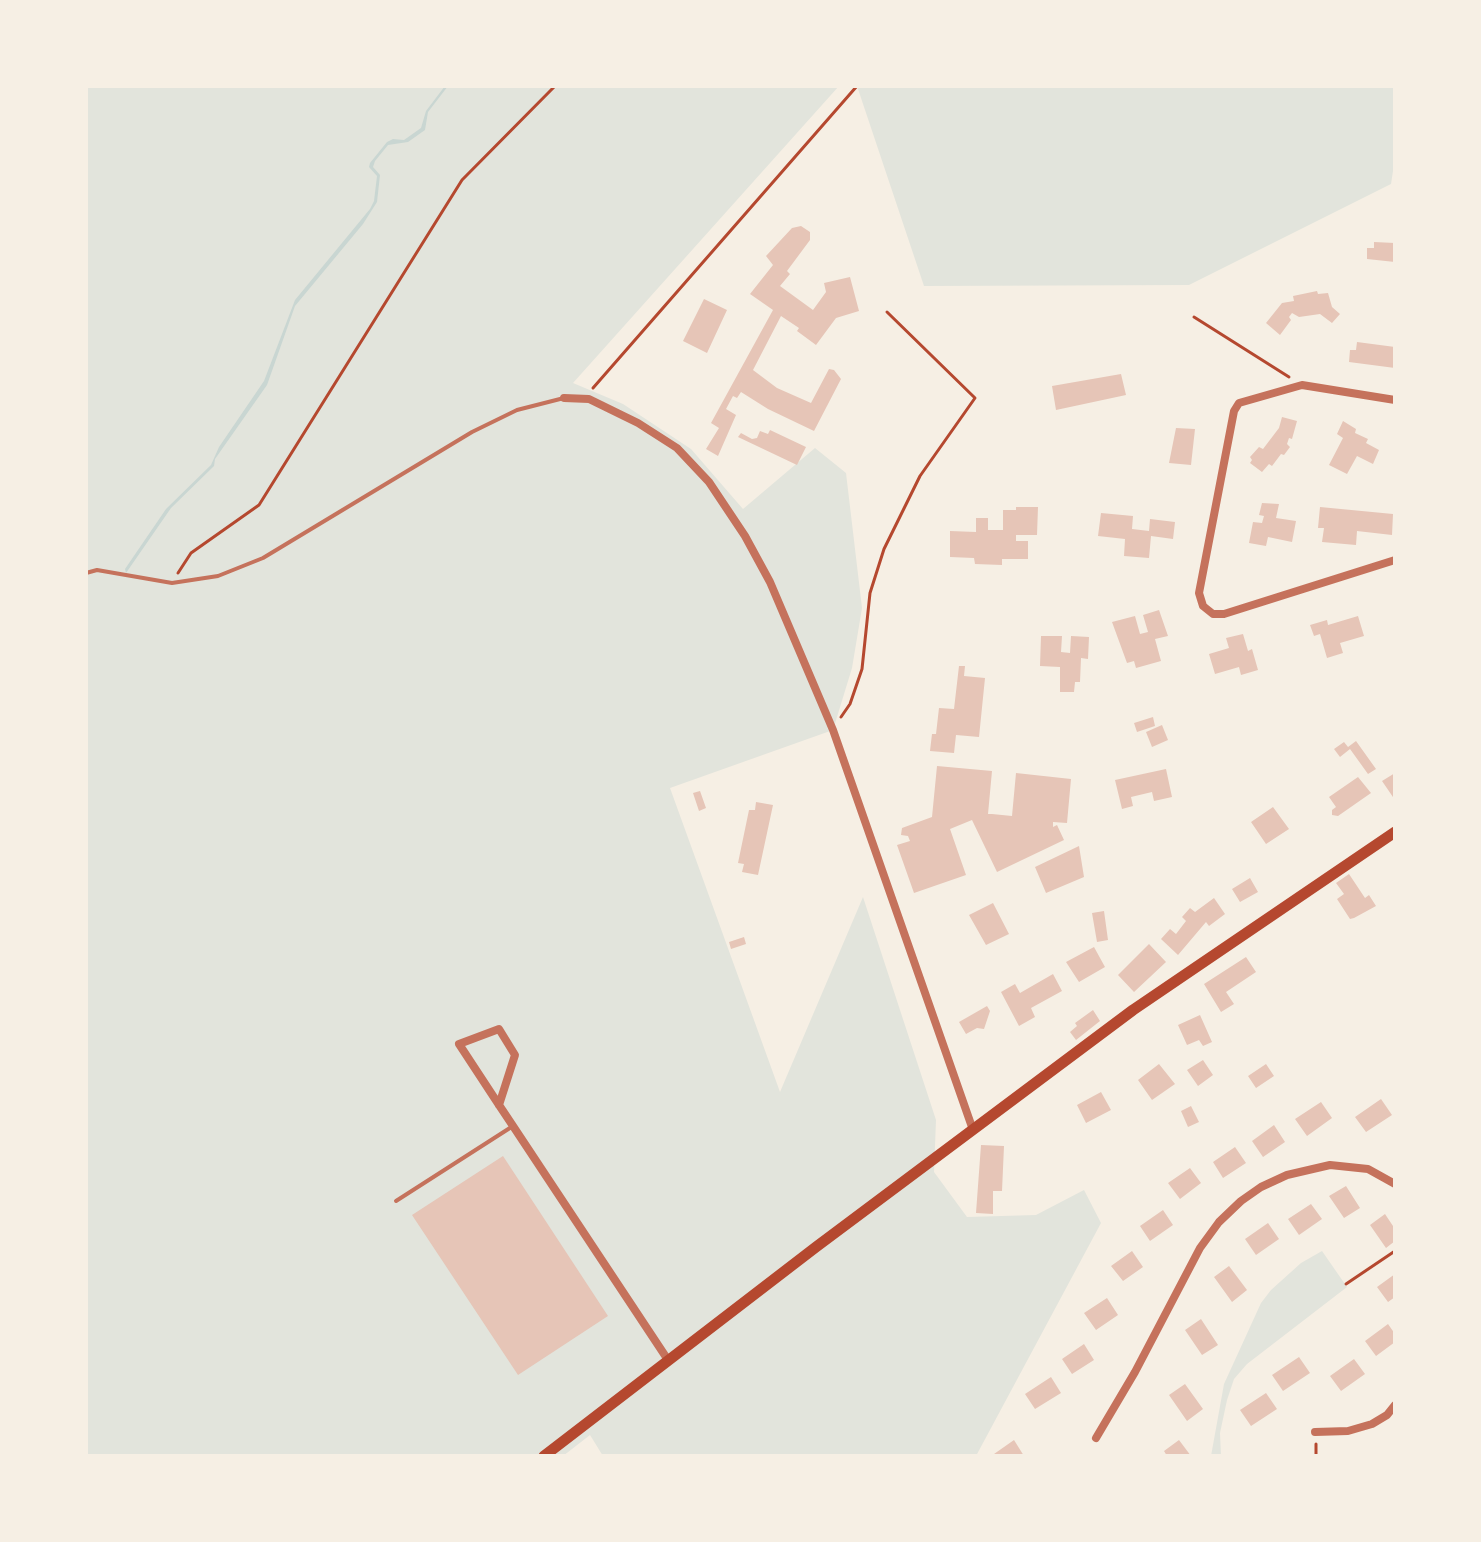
<!DOCTYPE html>
<html>
<head>
<meta charset="utf-8">
<style>
  body { margin:0 }
  #map { position:relative; width:1481px; height:1542px; overflow:hidden; background:#f6efe4; font-family:Inter,sans-serif }
  canvas { display:block }
  .frame { position:absolute; inset:0; border:88px solid #f6efe4; pointer-events:none }
</style>
</head>
<body>
<div id="map">
<canvas width="1481" height="1542"></canvas>
<div class="frame"></div>
</div>
<script>
const ctx = document.querySelector('canvas').getContext('2d');
ctx.lineJoin = 'round';
function paint(path, color) { ctx.fillStyle = color; ctx.fill(path, 'evenodd'); }
const toPath = rows => new Path2D(rows.map(r => 'M' + r).join(''));
function strokePath(path, color, width, dash) { ctx.strokeStyle = color; ctx.lineWidth = width; ctx.lineCap = dash ? 'butt' : 'round'; ctx.setLineDash(dash || []); ctx.stroke(path); }
paint(toPath([
  [86,86,839,86,573,383,623,404,691,449,743,509,815,448,846,473,862,608,852,668,833,730,670,788,780,1092,863,897,936,1120,934,1172,967,1217,1036,1215,1084,1190,1101,1223,976,1456,603,1456,590,1435,563,1456,86,1456],
  [857,86,1395,86,1395,158,1391,184,1189,285,924,286],
  [1322,1251,1347,1287,1247,1364,1234,1379,1227,1400,1220,1433,1221,1456,1211,1456,1224,1384,1261,1303,1271,1290,1301,1263]
]), '#e2e4dc');
paint(toPath([
  [445,86,448,86,428,112,425,130,408,142,388,145,375,161,373,167,380,175,377,202,363,224,295,306,267,385,215,459,214,466,171,508,126,573,125,569,166,509,211,465,219,447,264,381,295,300,370,209,374,201,377,176,369,167,370,163,387,142,393,139,404,140,421,128,426,111]
]), '#c9d6d2');
paint(toPath([
  [801,226,810,232,810,240,787,271,790,274,780,286,813,310,826,292,824,283,850,277,859,311,836,318,816,345,797,331,799,328,781,316,753,370,777,388,811,403,829,369,834,370,841,379,814,431,768,409,741,392,737,398,733,396,726,409,736,415,718,456,706,449,719,428,711,423,773,310,750,294,773,265,766,256,792,228],
  [1374,242,1395,243,1395,262,1367,259,1367,248,1374,248],
  [1317,291,1318,294,1328,293,1332,307,1340,314,1332,323,1320,314,1299,317,1292,313,1289,317,1291,320,1280,335,1266,323,1282,303,1294,301,1293,296],
  [704,299,727,310,707,353,683,341],
  [1357,342,1395,347,1395,368,1349,362,1350,350,1356,350],
  [1121,374,1126,395,1056,410,1052,386],
  [1282,417,1297,421,1292,439,1289,438,1287,444,1290,447,1284,455,1281,454,1272,466,1269,464,1262,472,1250,463,1252,460,1250,457,1259,447,1263,449,1279,428],
  [1343,421,1356,429,1355,433,1368,439,1366,443,1379,450,1373,464,1357,456,1347,474,1329,465,1343,438,1337,434],
  [1176,428,1195,429,1191,465,1169,463],
  [770,430,806,447,797,465,738,437,741,433,752,439,757,438,760,431,768,434],
  [1262,503,1279,504,1276,518,1296,521,1292,542,1268,537,1266,546,1249,543,1253,522,1262,523,1264,516,1259,515],
  [1016,507,1038,507,1037,535,1016,535,1016,541,1028,541,1028,559,1002,559,1002,565,975,564,974,558,950,557,950,531,976,532,976,518,988,518,988,530,1003,530,1003,510,1016,510],
  [1320,507,1393,514,1392,535,1357,531,1356,545,1322,542,1324,528,1318,528],
  [1101,513,1133,516,1132,529,1149,531,1150,519,1175,522,1173,539,1151,536,1149,558,1124,556,1125,539,1098,536],
  [1159,610,1168,636,1155,639,1161,661,1136,668,1134,661,1127,663,1112,622,1135,616,1140,634,1148,632,1143,615],
  [1358,616,1364,636,1340,643,1343,653,1327,658,1320,634,1314,636,1310,625,1327,620,1328,625],
  [1243,634,1248,651,1252,649,1258,670,1241,675,1239,667,1215,674,1209,654,1229,648,1226,638],
  [1041,636,1062,636,1061,652,1070,653,1071,636,1089,637,1088,659,1081,658,1080,682,1075,682,1074,692,1060,692,1060,667,1040,666],
  [959,666,965,666,964,676,985,678,979,737,956,735,954,753,930,751,932,734,936,734,939,708,954,709],
  [1153,717,1155,726,1137,732,1134,723],
  [1162,725,1168,740,1152,747,1146,732],
  [1356,741,1376,769,1368,774,1350,749,1340,757,1334,749,1344,742,1348,747],
  [937,766,992,771,988,814,992,814,1012,816,1016,773,1071,779,1067,823,1053,822,1053,827,1057,825,1064,840,997,872,972,820,950,829,966,875,914,893,897,845,910,841,908,836,901,835,902,828,932,817],
  [1166,769,1172,797,1154,801,1152,792,1131,797,1133,806,1122,809,1115,780],
  [1395,773,1395,800,1382,781],
  [1358,777,1371,793,1338,816,1332,815,1332,810,1336,807,1329,797],
  [700,791,706,808,699,811,693,793],
  [756,802,773,805,758,875,742,872,744,864,738,863,749,810,755,810],
  [1273,807,1289,829,1266,844,1251,822],
  [1079,846,1084,877,1046,893,1035,867],
  [1349,874,1365,898,1369,895,1376,906,1354,918,1350,919,1337,899,1344,894,1336,883],
  [1250,878,1258,892,1240,902,1232,889],
  [1214,898,1225,914,1209,926,1206,922,1178,955,1161,939,1170,929,1176,934,1186,921,1182,917,1190,908,1195,912],
  [993,903,1009,934,986,945,969,915],
  [1104,911,1108,940,1097,942,1092,913],
  [744,937,746,944,731,949,729,942],
  [1149,944,1166,962,1134,992,1118,975],
  [1094,947,1105,967,1079,982,1066,962],
  [1246,957,1256,972,1226,992,1234,1004,1221,1012,1204,984],
  [1053,974,1062,991,1031,1008,1035,1017,1019,1026,1001,992,1015,984,1020,993],
  [987,1006,990,1011,984,1029,977,1028,966,1034,959,1022],
  [1093,1010,1100,1021,1076,1040,1070,1032,1077,1026,1075,1023],
  [1200,1015,1212,1042,1203,1046,1199,1040,1187,1045,1178,1025],
  [1203,1060,1213,1075,1198,1086,1187,1070],
  [1159,1064,1175,1084,1152,1100,1138,1080],
  [1266,1064,1274,1076,1256,1088,1248,1076],
  [1101,1092,1111,1110,1086,1123,1077,1105],
  [1381,1099,1392,1115,1366,1132,1355,1117],
  [1321,1102,1332,1118,1307,1136,1295,1119],
  [1191,1106,1199,1122,1188,1127,1181,1111],
  [1274,1125,1285,1142,1263,1157,1252,1141],
  [981,1145,1004,1146,1002,1191,993,1191,993,1214,976,1213],
  [1235,1147,1246,1163,1223,1178,1213,1162],
  [503,1156,608,1316,518,1375,412,1215],
  [1190,1168,1201,1183,1180,1199,1168,1183],
  [1346,1186,1360,1208,1344,1218,1329,1196],
  [1311,1204,1322,1219,1299,1235,1288,1219],
  [1163,1210,1173,1225,1150,1241,1140,1226],
  [1385,1214,1395,1229,1395,1241,1386,1248,1370,1225],
  [1268,1223,1279,1239,1256,1255,1245,1239],
  [1132,1251,1143,1267,1123,1281,1111,1266],
  [1229,1266,1247,1290,1232,1302,1214,1277],
  [1395,1274,1395,1297,1388,1302,1377,1287],
  [1107,1298,1118,1315,1096,1330,1084,1313],
  [1201,1319,1218,1345,1202,1355,1185,1330],
  [1388,1324,1395,1334,1395,1342,1376,1356,1365,1341],
  [1084,1344,1094,1360,1072,1374,1062,1359],
  [1299,1357,1310,1373,1283,1391,1272,1375],
  [1354,1359,1365,1374,1341,1391,1330,1376],
  [1051,1377,1061,1393,1035,1409,1025,1394],
  [1185,1384,1203,1409,1187,1421,1169,1395],
  [1266,1393,1277,1409,1251,1426,1240,1410],
  [1014,1440,1024,1456,995,1456,994,1454],
  [1179,1440,1191,1456,1167,1456,1164,1451]
]), '#e6c5b7');
strokePath(toPath([
  [1194,317,1289,377],
  [593,388,857,86],
  [178,573,191,553,259,505,462,180,555,86],
  [841,717,850,704,862,669,870,593,884,549,920,476,975,398,887,312],
  [1346,1284,1395,1251],
  [1316,1444,1316,1456]
]), '#b5482f', 3);
strokePath(toPath([
  [86,573,97,570,172,583,218,576,263,558,472,432,517,410,564,398],
  [396,1201,513,1126]
]), '#c5725c', 4);
strokePath(toPath([
  [564,398,589,399,638,423,677,448,709,482,745,536,770,582,833,730,973,1130],
  [1395,400,1302,385,1239,403,1234,411,1199,593,1203,606,1213,614,1224,614,1395,560],
  [499,1105,515,1055,499,1029,459,1044,499,1105,513,1126,668,1360],
  [1315,1432,1348,1431,1372,1424,1387,1415,1395,1405],
  [1096,1438,1135,1372,1200,1248,1219,1222,1241,1201,1261,1187,1287,1175,1330,1165,1368,1169,1395,1184]
]), '#c5725c', 8);
strokePath(toPath([
  [544,1456,816,1247,1133,1010,1395,832]
]), '#b5482f', 11);
</script>
</body>
</html>
